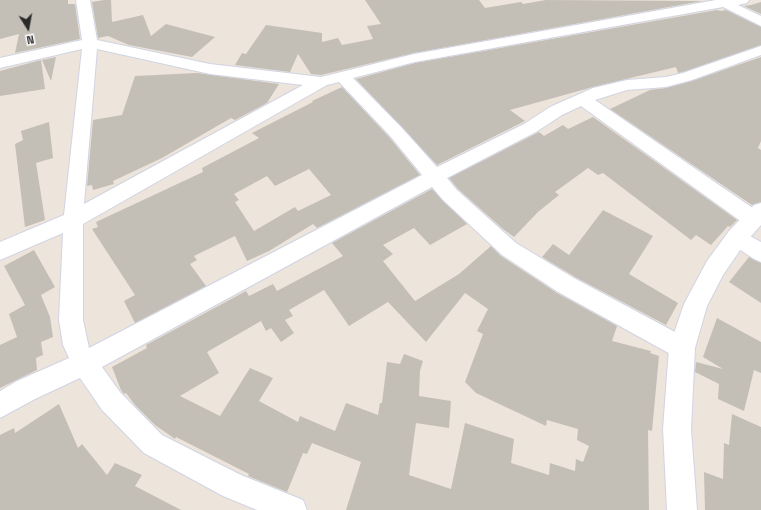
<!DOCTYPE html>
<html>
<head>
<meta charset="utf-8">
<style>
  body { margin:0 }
  #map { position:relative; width:761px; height:510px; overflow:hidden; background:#ede4db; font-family:"Space Grotesk",sans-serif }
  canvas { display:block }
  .north { position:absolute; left:8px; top:8px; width:40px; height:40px; -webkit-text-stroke:3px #fff; paint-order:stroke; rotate:169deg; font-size:11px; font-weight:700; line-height:16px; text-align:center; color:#2a2a2a }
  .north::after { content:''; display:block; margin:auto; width:14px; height:18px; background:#2a2a2a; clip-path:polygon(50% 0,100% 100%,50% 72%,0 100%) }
</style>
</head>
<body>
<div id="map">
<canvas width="761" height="510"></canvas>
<div class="north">N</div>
</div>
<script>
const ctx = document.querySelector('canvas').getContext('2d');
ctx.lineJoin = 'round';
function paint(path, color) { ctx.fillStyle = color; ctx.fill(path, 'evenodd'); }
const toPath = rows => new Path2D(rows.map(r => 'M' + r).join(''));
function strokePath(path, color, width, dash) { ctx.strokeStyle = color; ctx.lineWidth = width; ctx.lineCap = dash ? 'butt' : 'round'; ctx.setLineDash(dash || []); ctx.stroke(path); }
paint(toPath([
  [0,0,68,0,68,4,75,4,80,39,15,53,19,34,0,39],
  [104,0,111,0,112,22,143,15,151,36,166,24,215,37,192,57,129,45,108,36,98,38,92,2],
  [365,0,479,0,485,8,521,2,523,4,546,0,702,1,414,53,321,75,311,74,298,54,290,72,235,65,242,53,246,54,266,25,322,33,322,42,338,38,342,45,373,39,367,26,381,24],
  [761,2,761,14,744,6,751,5],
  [717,10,721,11,726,10,761,27,761,45,683,72,678,73,676,67,593,87,510,110,525,121,437,165,356,79,415,63],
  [56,57,51,81,42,60],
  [761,57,761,141,758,148,761,150,761,202,752,205,610,109,650,90,666,88,692,81],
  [41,60,45,89,0,96,0,71],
  [197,73,279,84,267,103,235,120,231,118,162,158,113,181,114,184,93,190,92,185,87,186,93,120,122,115,135,76],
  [342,87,389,137,420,175,317,228,313,224,269,251,247,261,235,236,194,256,197,260,190,264,206,286,135,323,124,301,135,295,92,229,98,227,96,222,203,172,202,168,259,138,252,133,313,102,312,101],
  [309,169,331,195,298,211,295,207,254,231,235,202,239,200,234,194,267,176,275,186],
  [593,117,737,220,730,227,728,226,711,245,696,235,691,240,603,173,598,175,588,168,555,192,559,195,538,212,514,237,503,229,458,189,449,178,539,132,544,136,563,125,568,129],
  [49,122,53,158,36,163,45,220,25,227,15,144,23,140,21,131],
  [432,189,467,224,430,245,414,228,383,245,393,254,383,261,415,301,459,274,491,246,501,256,557,293,617,326,612,341,651,351,650,353,659,356,652,431,648,430,649,510,346,510,361,462,312,443,307,454,303,453,287,492,248,476,249,474,176,437,175,439,155,425,135,405,126,393,124,394,121,390,112,367,147,348,146,345,246,291,249,296,273,284,277,291,343,256,332,243],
  [324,290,349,326,388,302,426,342,465,293,488,309,477,331,483,334,465,382,476,393,546,426,547,420,578,429,577,440,589,446,583,462,576,459,575,471,550,463,549,475,511,463,514,439,465,423,451,489,409,475,416,423,449,428,451,401,419,396,420,371,423,361,404,354,400,364,387,362,382,403,380,403,378,415,346,403,335,431,300,416,298,422,259,401,273,378,250,368,220,416,180,396,219,373,207,352,261,321,266,331,271,328,281,342,294,333,285,320,293,316,289,310],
  [603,210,653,236,629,274,678,303,666,325,575,277,542,257,553,244,569,255],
  [34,250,55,287,41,295,50,317,53,337,41,342,43,355,36,358,37,370,0,388,0,345,17,337,9,314,25,305,4,266],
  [749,257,761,263,761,303,729,282],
  [717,318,761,342,761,373,754,370,744,411,718,399,719,384,695,372,696,362,723,369,703,357],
  [59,404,78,448,82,444,107,475,115,463,142,475,135,486,181,510,0,510,0,435,14,428,15,433],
  [732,414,761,427,761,510,705,510,704,472,723,479,724,443,729,445]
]), '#c4bfb6');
const minor = toPath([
  [76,0,90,0,97,40,210,64,321,77,414,54,716,0,749,0,747,3,738,5,761,16,761,26,723,7,415,62,353,78,402,128,437,167,524,124,550,107,593,88,627,80,666,77,683,73,761,46,761,55,692,80,666,87,627,90,595,100,760,213,761,223,753,227,746,225,581,106,562,115,536,132,447,178,457,190,516,243,574,278,690,340,694,348,690,356,682,359,674,356,558,292,502,255,443,200,432,187,102,367,120,392,162,435,241,475,303,500,307,510,257,510,223,496,144,453,102,410,80,378,35,399,0,418,0,391,17,381,69,358,63,345,59,320,63,233,0,260,0,242,64,215,82,49,0,68,0,58,82,40,76,0],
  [97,49,210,74,303,85,84,204,97,49],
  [339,82,390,136,422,175,89,348,83,320,83,224,327,85,339,82],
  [737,229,761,242,761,262,754,259,730,243,727,237,730,231,737,229]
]);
const tertiary = toPath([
  [761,203,761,225,745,243,723,275,707,306,695,348,691,429,697,510,667,510,663,429,669,348,684,304,707,261,729,231,754,205,761,203]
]);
strokePath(minor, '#d0d4e3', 2);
strokePath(tertiary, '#d0d4e3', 2);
paint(minor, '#fff');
paint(tertiary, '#fff');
</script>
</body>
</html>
